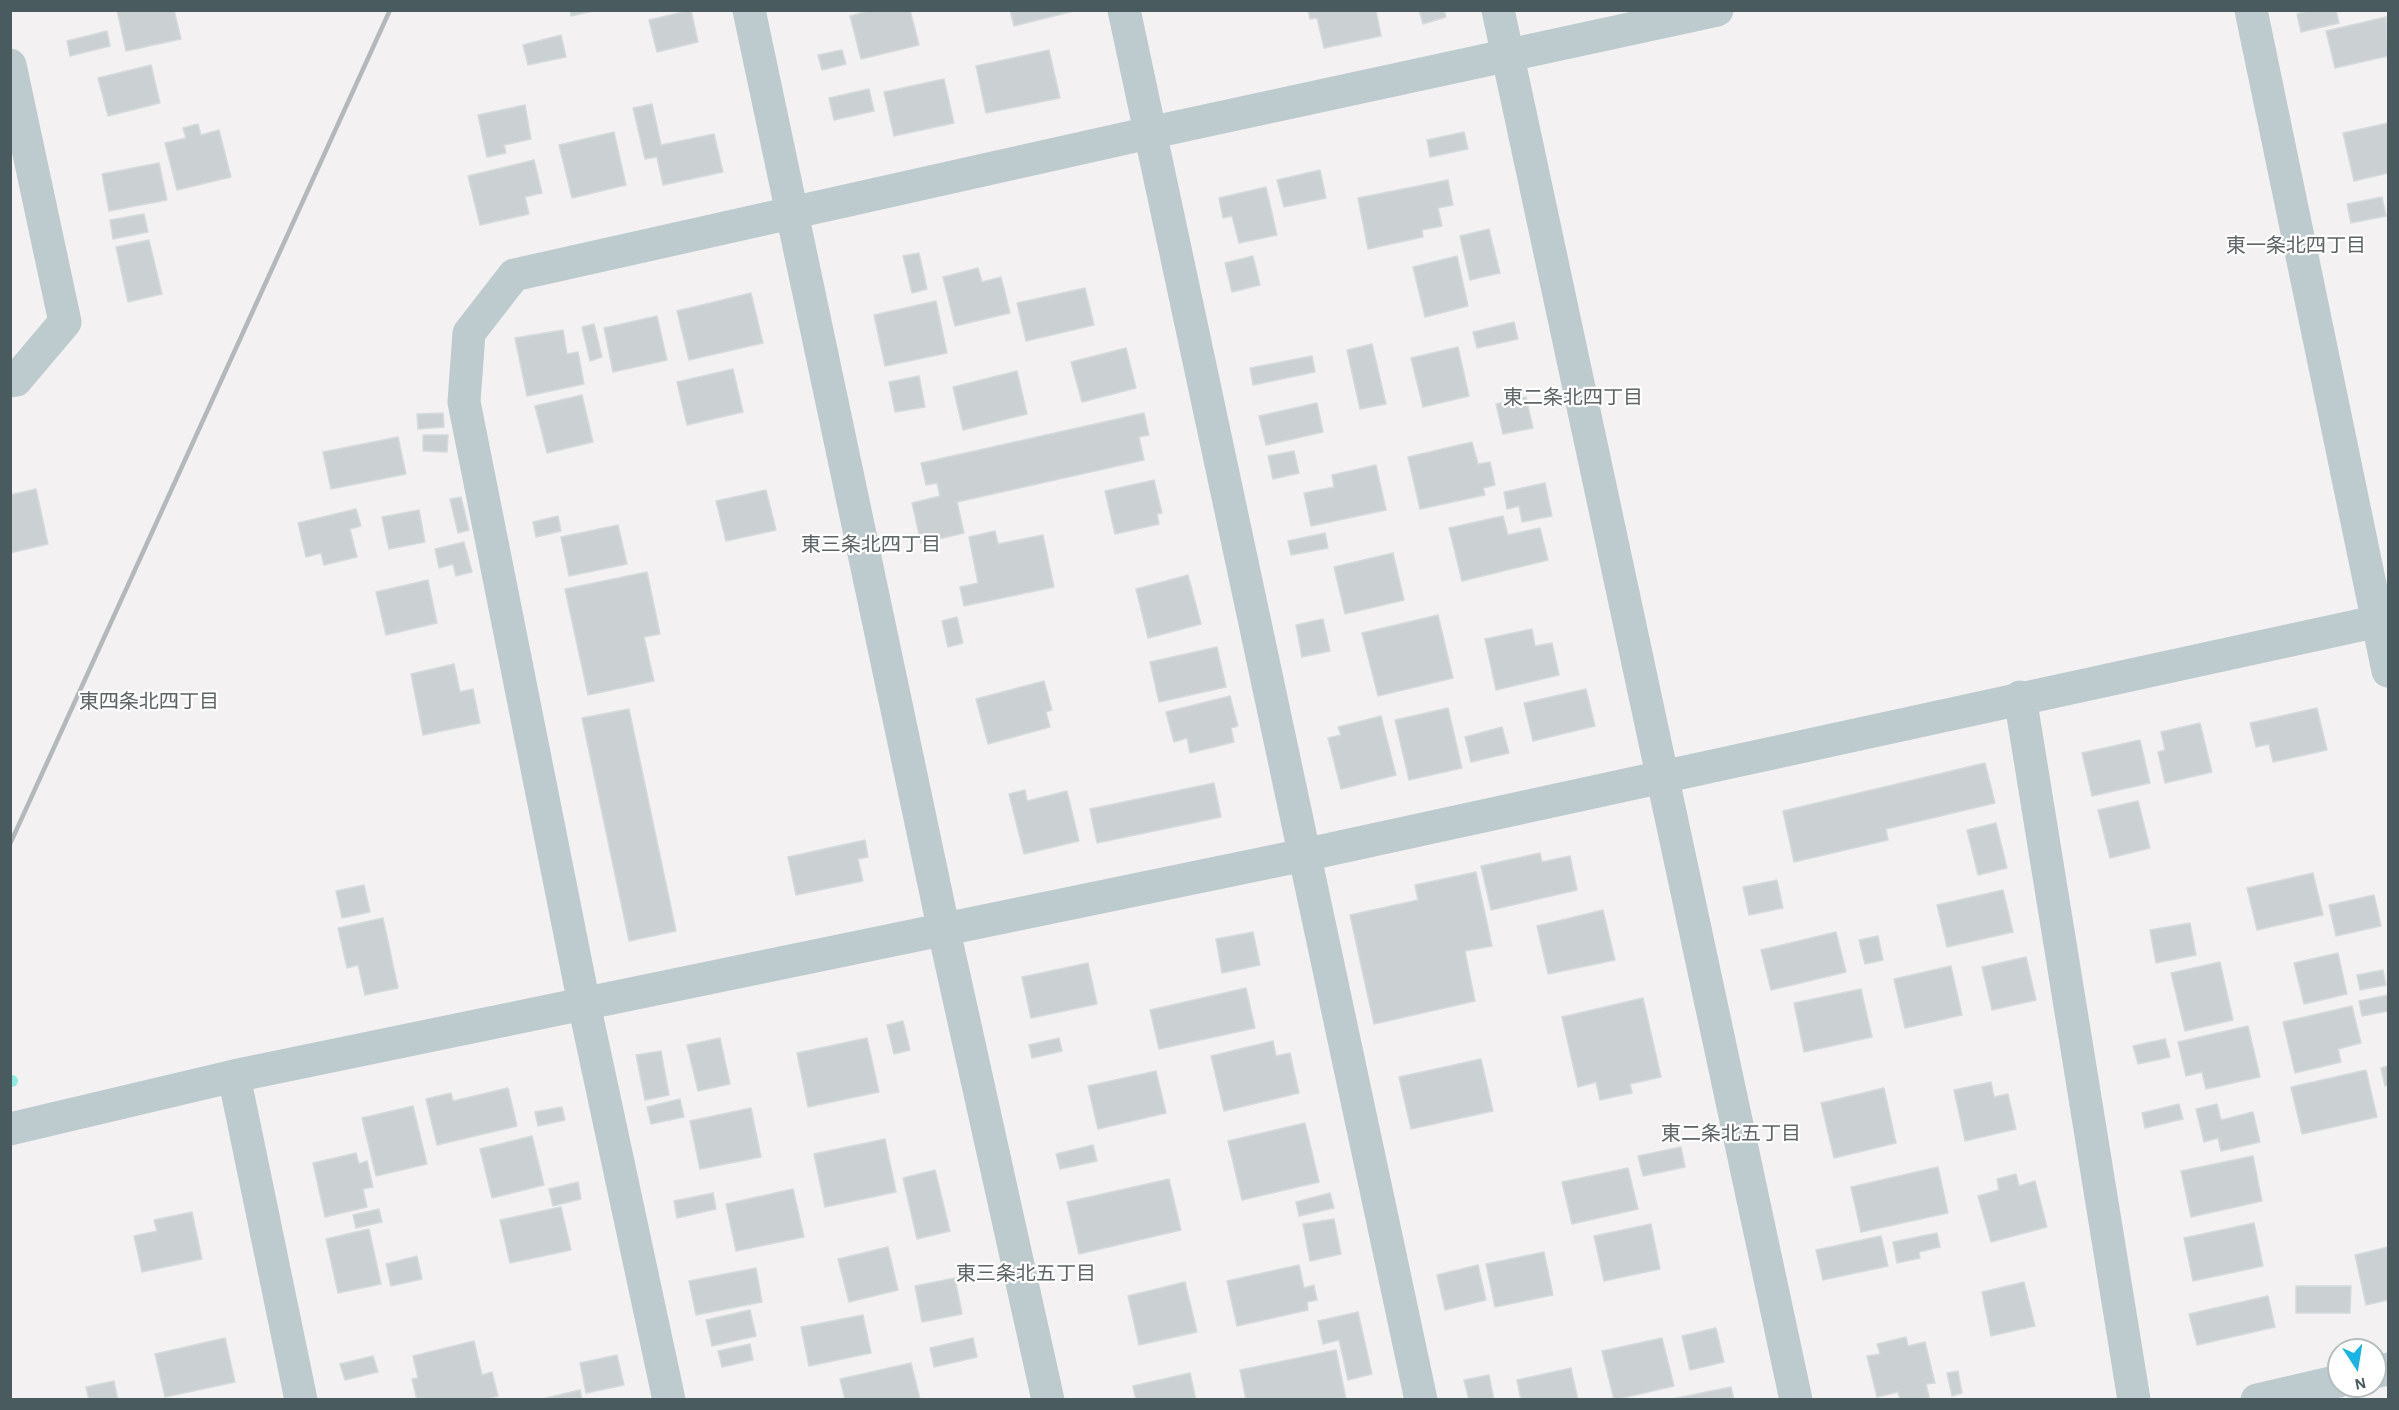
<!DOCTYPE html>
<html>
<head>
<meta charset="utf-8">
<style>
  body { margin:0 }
  #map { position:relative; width:2399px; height:1410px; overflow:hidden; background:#f3f1f2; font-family:"Alegreya Sans",sans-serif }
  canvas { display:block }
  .frame { position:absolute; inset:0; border:12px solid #495b5f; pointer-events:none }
  .north { position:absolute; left:2327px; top:1338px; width:60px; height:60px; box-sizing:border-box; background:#fff; border:2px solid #b6bdbf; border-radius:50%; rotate:168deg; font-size:16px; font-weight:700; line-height:24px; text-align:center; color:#495b5f }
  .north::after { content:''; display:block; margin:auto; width:21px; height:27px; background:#19b3e6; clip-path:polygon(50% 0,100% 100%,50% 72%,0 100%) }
</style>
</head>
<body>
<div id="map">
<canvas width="2399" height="1410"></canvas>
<div class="frame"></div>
<div class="north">N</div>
</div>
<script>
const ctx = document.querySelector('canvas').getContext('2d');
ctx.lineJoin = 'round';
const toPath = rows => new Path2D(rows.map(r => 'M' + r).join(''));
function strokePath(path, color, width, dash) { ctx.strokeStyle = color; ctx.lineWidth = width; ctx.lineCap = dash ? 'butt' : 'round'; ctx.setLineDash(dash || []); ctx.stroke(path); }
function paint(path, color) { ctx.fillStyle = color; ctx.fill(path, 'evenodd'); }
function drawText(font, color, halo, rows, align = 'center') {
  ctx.font = font + ' "Alegreya Sans","Noto Sans JP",sans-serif'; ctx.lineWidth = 4.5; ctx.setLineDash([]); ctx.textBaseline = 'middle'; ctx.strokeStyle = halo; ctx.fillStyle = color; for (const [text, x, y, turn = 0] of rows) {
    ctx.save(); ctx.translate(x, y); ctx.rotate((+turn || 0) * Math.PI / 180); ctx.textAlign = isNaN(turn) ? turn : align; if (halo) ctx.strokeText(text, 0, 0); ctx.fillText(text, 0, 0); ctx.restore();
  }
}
strokePath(toPath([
  [10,1081,12,1081]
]), '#8eede3', 12);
const building = toPath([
  [117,10,174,10,181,39,126,51,117,10],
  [570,10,598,10,571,16,570,10],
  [691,10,698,42,657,52,649,20,691,10],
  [871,10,910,10,919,45,861,59,850,16,871,10],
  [1010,10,1078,10,1014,26,1010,10],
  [1308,10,1376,10,1381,36,1324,48,1317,18,1310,19,1308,10],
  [1419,10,1444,10,1446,17,1423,24,1419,10],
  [2312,10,2336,10,2339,23,2301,32,2297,14,2312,10],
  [2386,17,2388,56,2335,68,2326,31,2386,17],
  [107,31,110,46,70,56,67,41,107,31],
  [561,35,566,57,528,65,523,45,561,35],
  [842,50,846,64,822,70,818,55,842,50],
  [1049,50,1060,98,986,113,976,66,1049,50],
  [151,65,160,103,108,116,98,78,151,65],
  [944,79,954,123,894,136,884,92,944,79],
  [869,89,874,111,834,120,829,98,869,89],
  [652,104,661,145,714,134,723,172,663,185,657,157,645,159,633,108,652,104],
  [525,105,531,139,504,145,506,153,487,157,478,115,525,105],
  [2388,123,2388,173,2354,181,2343,133,2388,123],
  [198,124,201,135,219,130,231,177,177,190,165,143,186,138,183,128,198,124],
  [614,132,626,185,572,198,559,145,614,132],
  [1464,132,1468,149,1430,157,1427,140,1464,132],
  [534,160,542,193,525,197,529,214,480,225,468,176,534,160],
  [159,163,167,200,109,211,102,174,159,163],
  [1320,170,1326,198,1284,207,1277,180,1320,170],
  [1448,180,1453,205,1438,208,1442,226,1422,230,1423,237,1368,249,1358,198,1448,180],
  [1266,187,1277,235,1239,243,1232,216,1223,218,1219,198,1266,187],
  [2382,197,2386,216,2351,223,2347,204,2382,197],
  [144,214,148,232,113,239,110,220,144,214],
  [1489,229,1500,273,1470,280,1460,236,1489,229],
  [149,240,162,294,128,302,116,247,149,240],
  [919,253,927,289,912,293,903,256,919,253],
  [1253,256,1260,285,1232,292,1225,263,1253,256],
  [1457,256,1468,306,1425,317,1413,267,1457,256],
  [978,268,982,282,1001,277,1010,313,955,326,943,277,978,268],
  [1085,288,1094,325,1026,341,1017,303,1085,288],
  [751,293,763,343,689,360,677,311,751,293],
  [936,301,947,353,885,366,874,315,936,301],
  [657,316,667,360,613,372,604,328,657,316],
  [1514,322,1518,339,1477,348,1473,332,1514,322],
  [594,324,602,357,590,361,582,327,594,324],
  [563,330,567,354,578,352,584,384,527,396,515,338,563,330],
  [1372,344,1386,404,1360,409,1347,350,1372,344],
  [1458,347,1469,396,1423,407,1411,358,1458,347],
  [1126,348,1136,388,1082,402,1071,362,1126,348],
  [1312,356,1315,372,1253,385,1250,368,1312,356],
  [733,369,743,412,687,425,677,382,733,369],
  [1017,371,1027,414,963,430,953,387,1017,371],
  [919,376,925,407,895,412,889,382,919,376],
  [582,395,593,442,547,453,535,406,582,395],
  [1526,397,1533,428,1503,434,1496,404,1526,397],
  [1317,403,1323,432,1266,445,1259,416,1317,403],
  [443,413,444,427,418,429,417,414,443,413],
  [1144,413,1149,435,1139,437,1144,460,957,502,964,533,921,543,912,503,940,496,937,483,926,485,921,463,1144,413],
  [423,435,448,435,447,452,423,451,423,435],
  [398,437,406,474,331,489,323,452,398,437],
  [1472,442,1478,464,1490,462,1495,485,1483,488,1485,495,1420,509,1408,457,1472,442],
  [1294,451,1299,473,1273,479,1268,456,1294,451],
  [1376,465,1386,510,1311,526,1304,493,1334,487,1332,475,1376,465],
  [1154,480,1162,513,1157,514,1159,524,1115,534,1105,491,1154,480],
  [1545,483,1552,516,1522,522,1519,506,1507,509,1504,492,1545,483],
  [36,489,48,544,10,553,10,495,36,489],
  [766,490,776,530,726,541,716,501,766,490],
  [461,497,469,530,458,533,450,499,461,497],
  [356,509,361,526,350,529,357,557,324,565,321,553,306,557,298,523,356,509],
  [419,510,425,542,389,549,382,517,419,510],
  [558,516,561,531,536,537,533,522,558,516],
  [1503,516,1508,535,1540,528,1548,560,1462,581,1449,528,1503,516],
  [618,525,627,564,569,576,561,537,618,525],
  [995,531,998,544,1043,535,1054,587,964,606,960,587,978,583,969,537,995,531],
  [1325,533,1328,548,1291,555,1288,541,1325,533],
  [464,542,472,572,456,576,453,564,439,568,435,549,464,542],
  [1393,553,1404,600,1345,614,1334,567,1393,553],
  [647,572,660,634,644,637,654,681,588,695,565,589,647,572],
  [1188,575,1201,624,1148,638,1136,589,1188,575],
  [428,580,437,623,386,635,376,592,428,580],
  [1438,615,1453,678,1378,696,1362,633,1438,615],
  [957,617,963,643,948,647,942,621,957,617],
  [1323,619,1330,651,1302,657,1296,625,1323,619],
  [1532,629,1535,646,1552,643,1559,675,1496,690,1485,639,1532,629],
  [1217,647,1226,687,1159,702,1150,662,1217,647],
  [454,664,460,692,473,689,480,723,423,735,411,674,454,664],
  [1044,681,1052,710,1046,712,1050,727,988,744,976,699,1044,681],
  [1586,689,1595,726,1533,741,1524,703,1586,689],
  [1230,696,1238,726,1231,728,1234,742,1190,753,1187,738,1174,742,1166,712,1230,696],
  [1448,708,1462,768,1409,780,1395,720,1448,708],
  [2317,708,2327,750,2273,762,2269,744,2256,747,2250,723,2317,708],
  [629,709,676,931,629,941,582,718,629,709],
  [1381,716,1396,775,1341,789,1328,738,1341,735,1338,727,1381,716],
  [2200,723,2212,772,2165,783,2158,752,2165,750,2161,732,2200,723],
  [1502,727,1509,753,1471,762,1465,737,1502,727],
  [2140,740,2150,783,2092,796,2082,753,2140,740],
  [1985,763,1995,803,1886,829,1888,840,1794,862,1783,811,1985,763],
  [1214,783,1221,817,1097,843,1090,809,1214,783],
  [1025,790,1027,801,1067,791,1079,841,1024,854,1009,794,1025,790],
  [2138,801,2150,848,2110,858,2098,810,2138,801],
  [1996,823,2007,868,1978,875,1967,830,1996,823],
  [865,840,868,857,858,859,863,881,796,895,788,857,865,840],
  [1540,853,1542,862,1570,856,1577,890,1491,910,1481,866,1540,853],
  [1476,872,1492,946,1465,951,1475,1001,1374,1024,1350,915,1418,900,1415,885,1476,872],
  [2313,873,2323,915,2257,930,2247,888,2313,873],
  [1777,880,1783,908,1749,915,1743,887,1777,880],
  [364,885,370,912,342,918,336,891,364,885],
  [2003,890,2013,932,1947,947,1937,905,2003,890],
  [2374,895,2381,926,2336,936,2329,905,2374,895],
  [1603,910,1615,960,1548,974,1537,926,1603,910],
  [383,918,398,988,365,995,358,965,347,968,338,928,383,918],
  [2190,923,2196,955,2156,963,2150,930,2190,923],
  [1253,932,1260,965,1222,973,1216,939,1253,932],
  [1836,932,1846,972,1771,990,1761,950,1836,932],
  [1878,936,1883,960,1865,964,1859,940,1878,936],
  [2338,953,2347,994,2304,1004,2294,963,2338,953],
  [2026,957,2036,1000,1992,1010,1982,967,2026,957],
  [2220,962,2233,1020,2185,1031,2171,973,2220,962],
  [1088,963,1097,1004,1031,1018,1022,977,1088,963],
  [1951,966,1962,1015,1905,1028,1894,979,1951,966],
  [2383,970,2386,985,2360,990,2357,975,2383,970],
  [1246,988,1255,1028,1159,1049,1150,1010,1246,988],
  [1861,989,1872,1037,1804,1052,1794,1003,1861,989],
  [2388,995,2388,1011,2362,1016,2359,1001,2388,995],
  [1643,998,1661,1077,1630,1084,1632,1093,1600,1100,1596,1082,1578,1087,1562,1017,1643,998],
  [2352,1006,2361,1043,2338,1049,2341,1062,2295,1073,2283,1022,2352,1006],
  [903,1021,910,1050,894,1054,887,1025,903,1021],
  [2248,1026,2260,1077,2206,1089,2202,1072,2186,1076,2178,1042,2248,1026],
  [720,1038,730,1084,698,1091,687,1045,720,1038],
  [867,1038,879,1092,808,1107,797,1053,867,1038],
  [1059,1038,1062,1051,1032,1058,1029,1045,1059,1038],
  [2165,1039,2170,1057,2138,1064,2133,1046,2165,1039],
  [1273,1041,1276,1056,1290,1053,1299,1093,1224,1111,1211,1056,1273,1041],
  [661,1051,669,1095,645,1100,636,1055,661,1051],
  [1481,1059,1493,1111,1411,1129,1399,1077,1481,1059],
  [2388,1066,2388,1085,2385,1086,2381,1068,2388,1066],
  [2366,1070,2377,1117,2302,1134,2291,1087,2366,1070],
  [1156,1071,1166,1113,1098,1129,1088,1086,1156,1071],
  [1991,1082,1994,1097,2008,1094,2016,1129,1965,1141,1954,1090,1991,1082],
  [508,1088,517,1126,437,1145,426,1099,451,1093,453,1101,508,1088],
  [1884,1088,1896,1143,1834,1158,1821,1103,1884,1088],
  [680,1099,684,1117,651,1124,647,1107,680,1099],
  [2179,1104,2183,1119,2145,1128,2142,1113,2179,1104],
  [2217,1104,2221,1120,2253,1112,2260,1142,2221,1151,2218,1138,2204,1142,2196,1109,2217,1104],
  [413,1106,427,1164,376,1176,362,1118,413,1106],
  [562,1107,565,1120,538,1126,535,1112,562,1107],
  [751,1108,761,1157,700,1169,690,1121,751,1108],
  [1305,1123,1319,1182,1242,1200,1228,1141,1305,1123],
  [532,1136,544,1185,492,1198,480,1149,532,1136],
  [885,1139,896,1192,825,1207,814,1154,885,1139],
  [1093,1145,1097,1161,1060,1169,1056,1154,1093,1145],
  [1681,1147,1685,1167,1643,1176,1638,1156,1681,1147],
  [356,1153,359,1164,367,1161,373,1187,363,1189,367,1207,325,1217,313,1163,356,1153],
  [2253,1156,2262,1201,2191,1217,2181,1171,2253,1156],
  [1938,1167,1948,1213,1861,1232,1851,1187,1938,1167],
  [1628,1168,1638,1209,1572,1224,1562,1182,1628,1168],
  [935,1170,950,1231,917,1239,903,1178,935,1170],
  [2016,1174,2019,1186,2035,1181,2047,1227,1991,1242,1978,1196,1999,1190,1997,1179,2016,1174],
  [1169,1179,1181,1230,1079,1254,1067,1202,1169,1179],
  [578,1182,581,1199,553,1206,549,1189,578,1182],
  [793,1189,804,1237,736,1251,726,1204,793,1189],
  [713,1193,716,1209,677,1218,674,1201,713,1193],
  [1330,1193,1334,1208,1299,1216,1296,1202,1330,1193],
  [561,1207,571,1250,510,1263,500,1220,561,1207],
  [379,1209,382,1222,356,1228,353,1215,379,1209],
  [192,1212,202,1259,142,1272,134,1236,157,1231,154,1220,192,1212],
  [1334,1219,1341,1254,1310,1261,1303,1224,1334,1219],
  [2254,1223,2263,1266,2193,1281,2184,1238,2254,1223],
  [1651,1224,1660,1269,1604,1281,1594,1236,1651,1224],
  [369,1229,381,1284,338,1293,326,1239,369,1229],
  [1937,1233,1940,1247,1919,1252,1920,1258,1897,1263,1893,1242,1937,1233],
  [1881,1236,1888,1266,1823,1280,1816,1250,1881,1236],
  [888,1247,898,1290,849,1302,838,1259,888,1247],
  [2388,1247,2388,1300,2366,1305,2355,1255,2388,1247],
  [1544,1252,1553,1295,1495,1307,1486,1264,1544,1252],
  [417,1256,422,1279,391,1286,386,1264,417,1256],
  [1299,1265,1304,1288,1314,1285,1317,1300,1307,1302,1308,1310,1237,1326,1227,1281,1299,1265],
  [1478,1265,1486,1300,1445,1310,1437,1275,1478,1265],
  [756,1268,762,1302,696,1315,689,1281,756,1268],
  [955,1278,962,1314,922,1322,915,1286,955,1278],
  [1185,1282,1197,1332,1139,1345,1128,1296,1185,1282],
  [2024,1282,2035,1326,1991,1336,1982,1292,2024,1282],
  [2296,1286,2351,1286,2350,1313,2296,1313,2296,1286],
  [2268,1296,2275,1327,2197,1345,2189,1314,2268,1296],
  [750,1310,756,1336,712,1346,706,1320,750,1310],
  [1358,1312,1372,1374,1348,1380,1339,1340,1323,1344,1318,1321,1358,1312],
  [863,1315,871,1353,809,1366,801,1327,863,1315],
  [1716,1328,1724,1362,1690,1370,1682,1336,1716,1328],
  [1906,1337,1908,1346,1925,1342,1935,1383,1926,1384,1930,1400,1900,1400,1898,1392,1877,1397,1867,1356,1880,1354,1877,1344,1906,1337],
  [225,1338,235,1382,165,1397,155,1354,225,1338],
  [973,1338,977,1357,934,1367,930,1348,973,1338],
  [1662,1338,1674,1386,1614,1400,1602,1351,1662,1338],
  [474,1341,482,1375,492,1372,498,1396,484,1400,417,1400,412,1379,418,1378,413,1356,474,1341],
  [750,1344,753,1360,722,1367,718,1351,750,1344],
  [1336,1350,1346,1399,1246,1400,1240,1370,1336,1350],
  [617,1355,624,1385,586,1393,580,1363,617,1355],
  [373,1356,378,1372,345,1380,340,1364,373,1356],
  [911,1363,920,1399,845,1400,840,1379,911,1363],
  [1571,1368,1578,1400,1521,1400,1517,1380,1571,1368],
  [1958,1371,1962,1393,1952,1396,1947,1373,1958,1371],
  [1190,1373,1196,1400,1136,1400,1133,1386,1190,1373],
  [1489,1375,1494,1400,1469,1400,1464,1380,1489,1375],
  [114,1381,118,1400,89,1400,86,1387,114,1381],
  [1731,1387,1734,1400,1667,1400,1731,1387],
  [580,1390,582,1400,538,1400,580,1390]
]);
paint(building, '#cbd0d3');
strokePath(building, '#d5dadc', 1.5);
strokePath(toPath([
  [749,10,944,931,1048,1400],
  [1124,10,1421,1400],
  [1498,10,1796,1400],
  [2251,10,2388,671],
  [10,65,65,322,16,380,10,381],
  [2020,697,2134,1400],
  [234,1076,301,1400],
  [10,1129,234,1076,1304,855,2388,619],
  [2375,1372,2388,1369],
  [669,1400,584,1004,464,402,469,333,514,275,1149,133,1717,10],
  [2257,1400,2339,1381]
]), '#bdcbce', 33);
strokePath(toPath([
  [10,844,390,10]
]), '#b3b9bb', 4.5);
drawText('20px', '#5d6466', '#fff', [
  ["東一条北四丁目",2296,246],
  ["東二条北四丁目",1573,398],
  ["東三条北四丁目",871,545],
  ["東四条北四丁目",149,702],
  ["東二条北五丁目",1731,1134],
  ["東三条北五丁目",1026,1274]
]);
</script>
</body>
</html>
